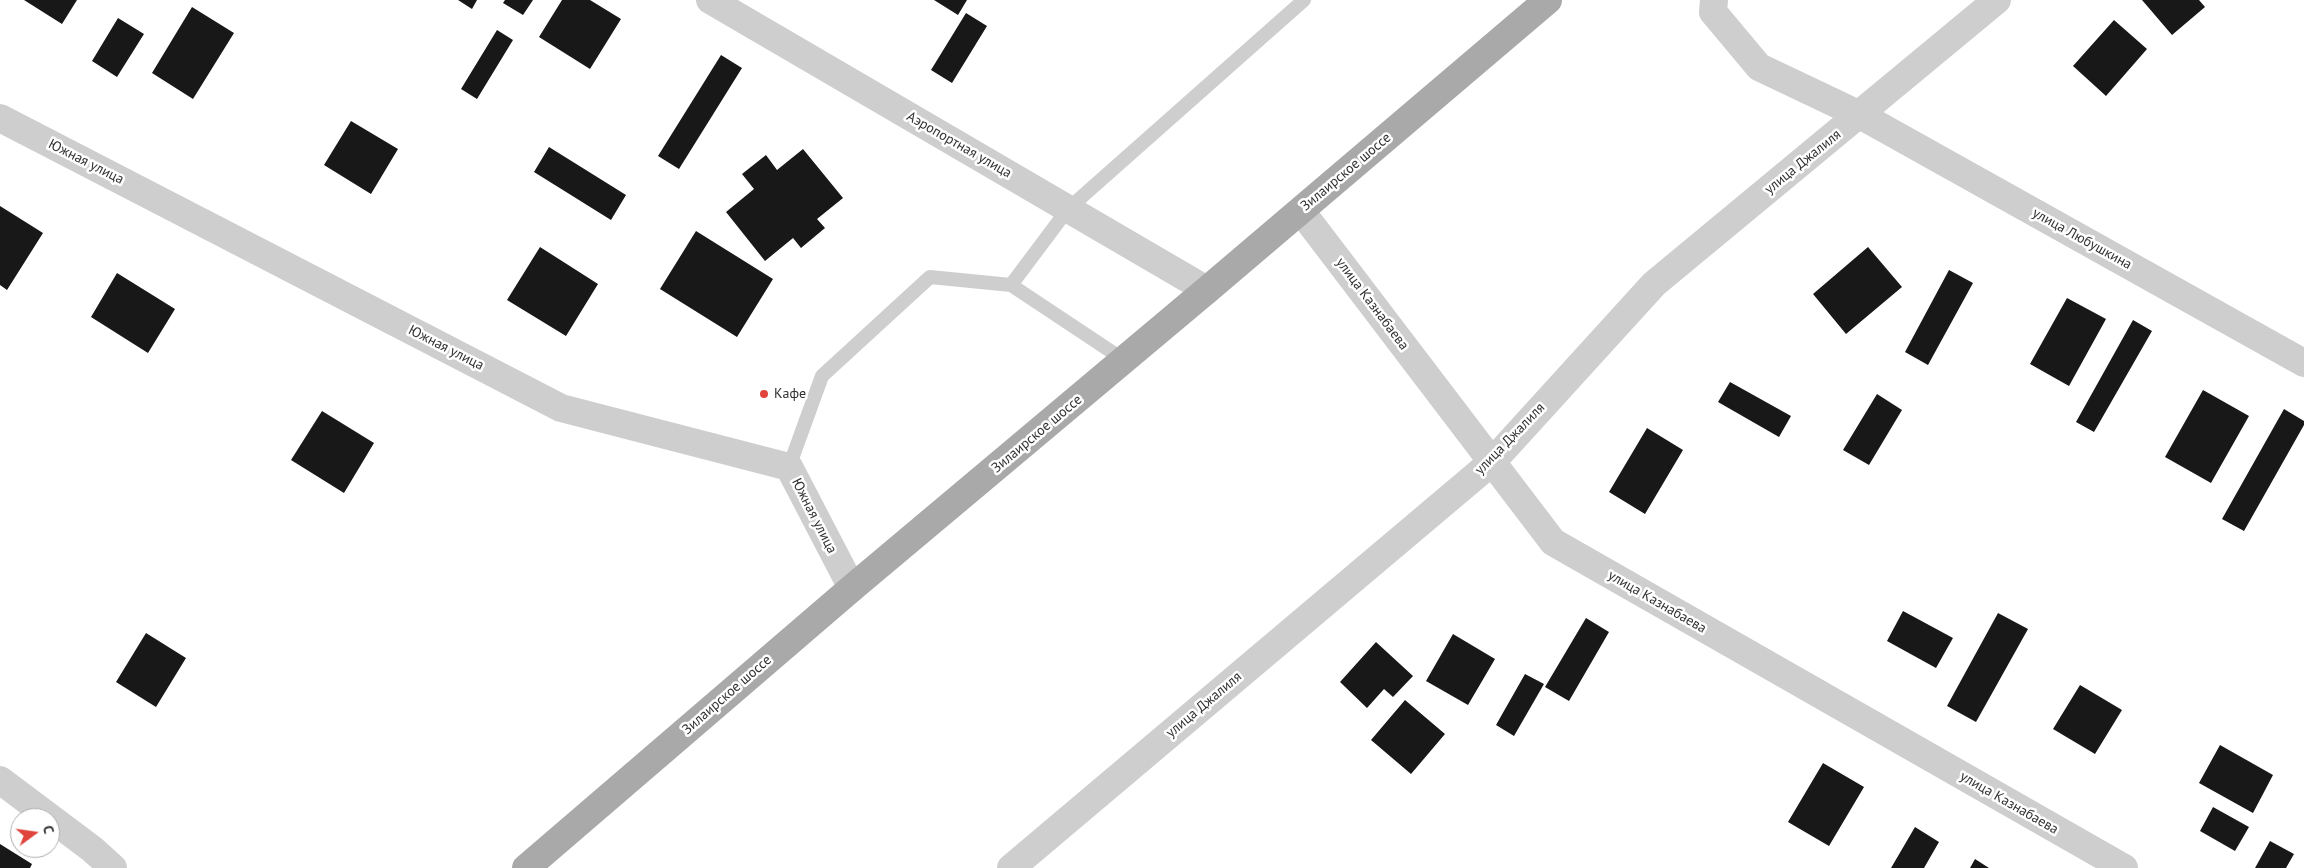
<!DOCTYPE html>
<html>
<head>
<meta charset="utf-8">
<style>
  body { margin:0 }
  #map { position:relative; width:2304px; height:868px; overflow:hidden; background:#fff; font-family:"PT Sans",sans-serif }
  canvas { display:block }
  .north { position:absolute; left:10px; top:808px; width:50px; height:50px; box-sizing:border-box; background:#fff; border:1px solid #adadad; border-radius:50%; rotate:76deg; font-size:14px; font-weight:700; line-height:20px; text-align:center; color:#313131 }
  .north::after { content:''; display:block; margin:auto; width:18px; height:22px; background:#df453c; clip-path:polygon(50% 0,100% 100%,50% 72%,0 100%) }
</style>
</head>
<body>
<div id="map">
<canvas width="2304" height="868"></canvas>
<div class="north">С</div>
</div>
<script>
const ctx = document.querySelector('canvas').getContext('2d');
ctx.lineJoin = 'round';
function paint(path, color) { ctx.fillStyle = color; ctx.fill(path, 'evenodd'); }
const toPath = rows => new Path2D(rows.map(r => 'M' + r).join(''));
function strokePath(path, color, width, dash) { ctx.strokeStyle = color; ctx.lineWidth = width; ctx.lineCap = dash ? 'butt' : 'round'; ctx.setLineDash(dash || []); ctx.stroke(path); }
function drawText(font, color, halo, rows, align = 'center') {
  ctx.font = font + ' "PT Sans",sans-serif'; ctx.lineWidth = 5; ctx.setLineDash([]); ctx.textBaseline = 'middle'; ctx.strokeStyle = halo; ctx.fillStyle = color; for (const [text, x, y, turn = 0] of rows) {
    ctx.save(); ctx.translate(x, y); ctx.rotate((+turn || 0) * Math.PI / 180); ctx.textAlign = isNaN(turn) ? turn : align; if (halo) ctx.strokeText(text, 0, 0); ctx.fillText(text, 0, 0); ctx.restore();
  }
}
paint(toPath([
  [24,0,77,0,62,24],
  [458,0,477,0,472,9],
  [505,0,533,0,523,15,503,3],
  [562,0,590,0,621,19,590,69,539,37],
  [934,0,967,0,958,15],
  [2142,0,2199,0,2205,7,2172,35],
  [192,7,234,33,193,99,152,73],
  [966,13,987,26,952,83,931,70],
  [118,18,144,34,117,77,92,61],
  [2114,20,2147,49,2106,96,2073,66],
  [497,30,513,40,477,99,461,89],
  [721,55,742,68,679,169,658,156],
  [351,121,398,149,371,194,324,165],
  [549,147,626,195,611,220,534,172],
  [803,149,843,198,817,219,825,228,801,248,793,238,765,261,726,212,754,189,742,174,766,155,777,170],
  [0,206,43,233,7,290,0,285],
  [696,231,773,279,737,337,660,289],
  [540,247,598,284,566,336,507,300],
  [1868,247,1902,287,1846,334,1813,294],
  [1949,270,1973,283,1928,365,1905,352],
  [117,273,175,309,148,353,91,317],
  [2067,298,2106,319,2069,386,2030,364],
  [2133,320,2152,331,2094,432,2076,422],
  [1730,382,1791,416,1779,437,1718,402],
  [2203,390,2249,416,2211,483,2165,457],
  [1877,394,1902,410,1869,465,1843,450],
  [2284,409,2304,421,2304,425,2244,531,2222,519],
  [322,411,374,443,344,493,291,460],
  [1647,428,1683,450,1645,514,1609,492],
  [1903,611,1953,638,1936,668,1887,641],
  [1998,613,2028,629,1976,722,1947,706],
  [1586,618,1609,632,1569,701,1545,687],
  [146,633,186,658,156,707,116,682],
  [1453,634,1495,659,1468,705,1426,681],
  [1376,642,1413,676,1393,697,1384,689,1367,708,1340,682],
  [1525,674,1544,684,1514,736,1496,725],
  [2080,685,2122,710,2095,754,2053,729],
  [1405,700,1445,734,1411,774,1371,740],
  [2220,745,2273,775,2253,813,2199,783],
  [1823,763,1864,787,1829,846,1788,822],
  [2213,807,2249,827,2235,851,2200,831],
  [1915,827,1939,842,1924,868,1891,868],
  [2270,841,2294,854,2286,868,2255,868],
  [0,844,32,864,30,868,0,868],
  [1975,859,1989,868,1970,868]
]), '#181818');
strokePath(toPath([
  [1011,285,1068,209,1304,0],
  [789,467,822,376,930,277,1011,285,1124,360]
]), '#cecece', 14);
strokePath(toPath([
  [710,0,1207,290],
  [1714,0,1713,12,1759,67,1860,115,2304,363],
  [0,118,561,408,789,467,852,588],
  [1301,211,1553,542,2124,868],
  [0,780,92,849,113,868],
  [1011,868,1492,462,1654,284,1997,0]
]), '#cecece', 28);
strokePath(toPath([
  [526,868,852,588,1207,290,1548,0]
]), '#a9a9a9', 28);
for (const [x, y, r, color] of [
  [764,394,5,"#df453c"]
]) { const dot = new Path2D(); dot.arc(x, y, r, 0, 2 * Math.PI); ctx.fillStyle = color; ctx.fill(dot); strokePath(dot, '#fff', 2); }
drawText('14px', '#313131', '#fff', [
  ["Аэропортная улица",959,145,30],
  ["Южная улица",86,162,27],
  ["улица Джалиля",1803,162,-39],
  ["Зилаирское шоссе",1346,172,-40],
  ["улица Любушкина",2082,239,29],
  ["улица Казнабаева",1372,304,53],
  ["Южная улица",446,348,27],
  ["Зилаирское шоссе",1037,434,-40],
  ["улица Джалиля",1510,439,-46],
  ["Южная улица",814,516,63],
  ["улица Казнабаева",1657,602,30],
  ["Зилаирское шоссе",727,695,-41],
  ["улица Джалиля",1204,705,-40],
  ["улица Казнабаева",2009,803,30]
]);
drawText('14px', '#313131', '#fff', [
  ["Кафе",774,394]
], 'left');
</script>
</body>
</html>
